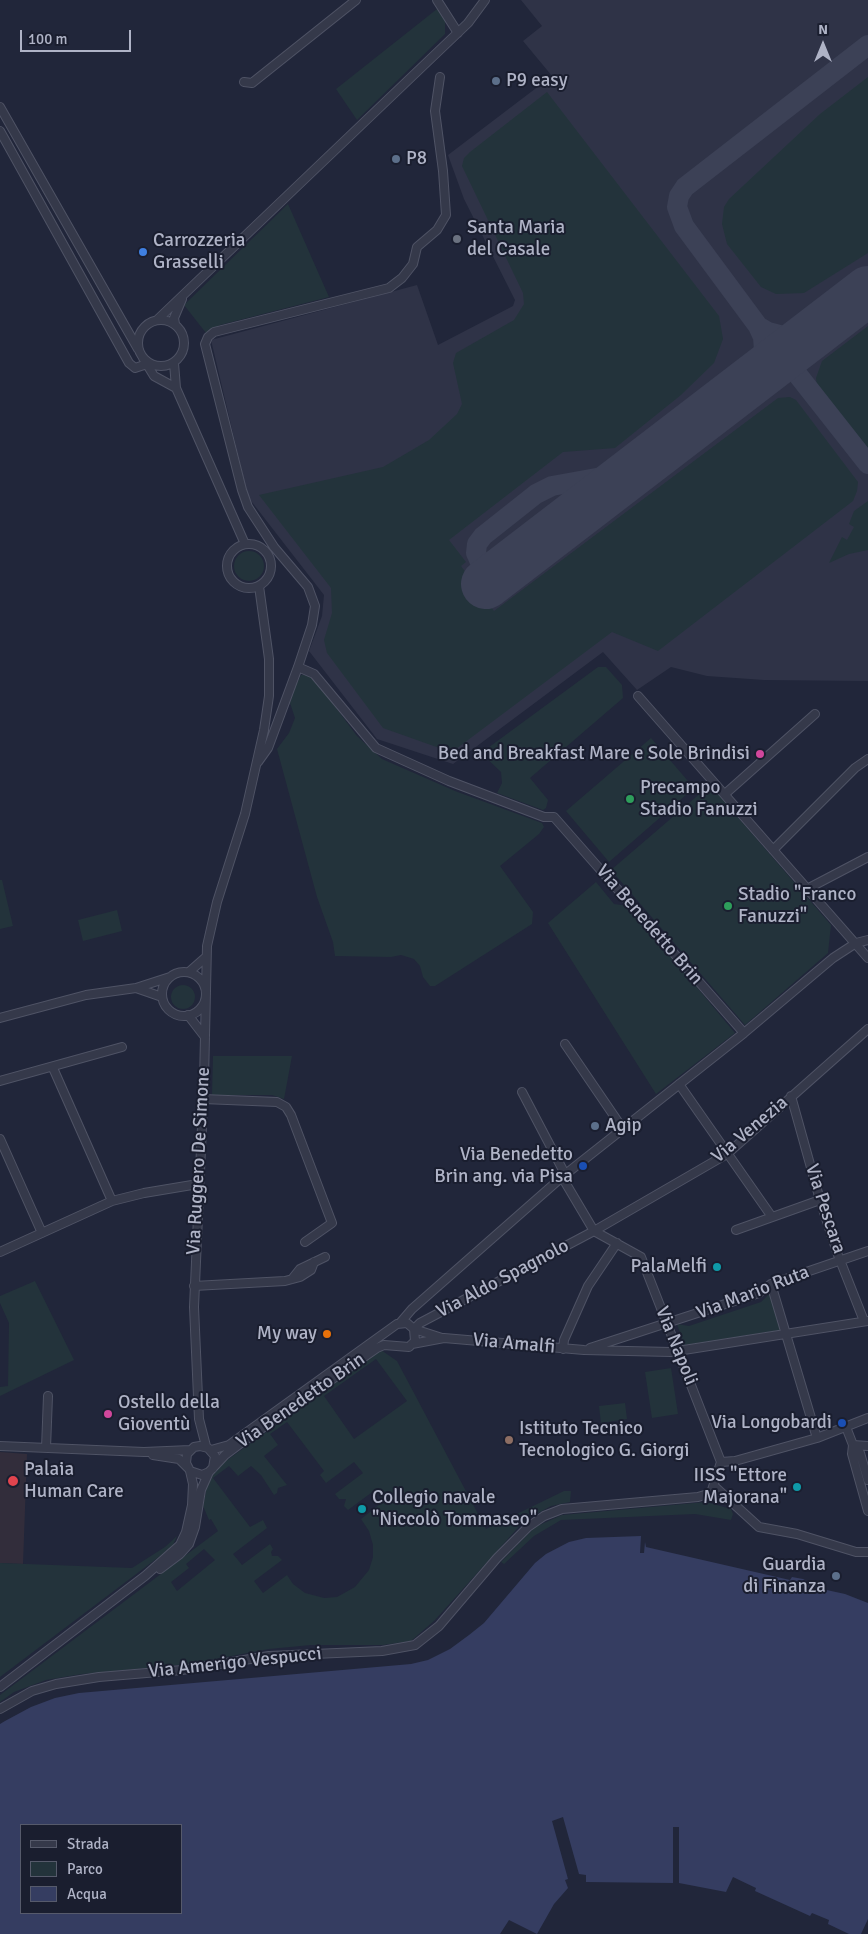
<!DOCTYPE html>
<html>
<head>
<meta charset="utf-8">
<style>
  body { margin:0 }
  #map { position:relative; width:868px; height:1934px; overflow:hidden; background:#21263a; font-family:Signika,sans-serif }
  canvas { display:block }
  .legend { position:absolute; left:20px; top:1824px; width:162px; height:90px; box-sizing:border-box; background:#1a1e2f; border:1px solid #565a6b; margin:0; padding:6px 9px; list-style:none; font-size:15px; color:#afb3c6 }
  .legend li { display:flex; align-items:center; gap:10px; height:25px }
  .legend b { width:25px; border:1px solid #565a6b }
  .north { position:absolute; left:798px; top:20px; width:50px; height:50px; -webkit-text-stroke:4px #1a1e2f; paint-order:stroke; rotate:0deg; font-size:14px; font-weight:700; line-height:20px; text-align:center; color:#afb3c6 }
  .north::after { content:''; display:block; margin:auto; width:18px; height:22px; background:#afb3c6; clip-path:polygon(50% 0,100% 100%,50% 72%,0 100%) }
  .scale { position:absolute; left:20px; top:30px; width:111px; height:22px; box-sizing:border-box; border:2px solid #afb3c6; border-top:0; padding-left:6px; font-size:15px; line-height:18px; white-space:nowrap; color:#afb3c6; -webkit-text-stroke:4px #1a1e2f; paint-order:stroke }
</style>
</head>
<body>
<div id="map">
<canvas width="868" height="1934"></canvas>
<ul class="legend">
<li><b style="height:6px;background:#35394a"></b>Strada</li>
<li><b style="height:14px;background:#23333b"></b>Parco</li>
<li><b style="height:14px;background:#353d61"></b>Acqua</li>
</ul>
<div class="north">N</div>
<div class="scale">100 m</div>
</div>
<script>
const ctx = document.querySelector('canvas').getContext('2d');
ctx.lineJoin = 'round';
function paint(path, color) { ctx.fillStyle = color; ctx.fill(path, 'evenodd'); }
const toPath = rows => new Path2D(rows.map(r => 'M' + r).join(''));
function strokePath(path, color, width, dash) { ctx.strokeStyle = color; ctx.lineWidth = width; ctx.lineCap = dash ? 'butt' : 'round'; ctx.setLineDash(dash || []); ctx.stroke(path); }
function drawText(font, color, halo, rows, align = 'center') {
  ctx.font = font + ' Signika,sans-serif'; ctx.lineWidth = 4; ctx.setLineDash([]); ctx.textBaseline = 'middle'; ctx.strokeStyle = halo; ctx.fillStyle = color; for (const [text, x, y, turn = 0] of rows) {
    ctx.save(); ctx.translate(x, y); ctx.rotate((+turn || 0) * Math.PI / 180); ctx.textAlign = isNaN(turn) ? turn : align; if (halo) ctx.strokeText(text, 0, 0); ctx.fillText(text, 0, 0); ctx.restore();
  }
}
paint(toPath([
  [0,1452,27,1454,23,1564,0,1563]
]), '#322d3b');
paint(toPath([
  [521,0,868,0,868,681,764,680,707,676,671,667,637,690,603,652,453,764,377,739,309,651,322,616,324,595,248,497,211,340,417,285,438,345,513,306,515,300,464,199,448,155,552,76,523,41,542,26]
]), '#2f3347');
paint(toPath([
  [437,9,445,21,445,34,357,120,336,89],
  [868,77,868,253,804,293,776,294,761,287,727,244,722,224,724,207,729,199,820,114],
  [547,92,719,316,723,339,714,363,681,395,615,448,563,452,449,540,466,562,461,566,494,611,778,398,790,397,796,400,858,482,857,491,853,501,658,651,612,632,456,749,445,750,383,728,327,653,324,640,332,613,331,588,259,495,383,467,429,440,457,414,462,404,453,363,456,353,514,320,524,304,523,293,462,166,464,158,470,152],
  [288,204,329,297,220,325,206,333,184,305],
  [868,326,868,451,817,385,816,378,822,361],
  [868,501,868,550,849,554,829,563,842,537,847,540,854,527,849,524,854,511],
  '234 566a15 15 0 1 1 30 0a15 15 0 1 1-30 0Z',
  [598,667,606,667,622,685,623,698,530,778,548,800,546,808,543,810,497,793,502,783,501,772,481,753],
  [307,674,313,677,357,736,382,759,455,791,542,823,544,827,539,834,500,866,533,912,532,924,435,986,430,986,423,977,420,966,414,959,401,955,391,957,335,956,333,942,317,897,277,749,289,733,295,718,290,703,292,693,301,675],
  [651,738,694,788,609,862,566,811],
  [710,785,831,925,828,953,745,1025,611,870],
  [0,880,2,880,13,926,0,929],
  [596,882,614,904,629,906,735,1033,656,1094,548,923],
  [117,910,122,931,83,941,78,920],
  '171 997a12 12 0 1 1 24 0a12 12 0 1 1-24 0Z',
  [213,1056,292,1056,284,1099,272,1095,212,1095],
  [35,1281,74,1360,0,1396,0,1387,8,1386,9,1323,0,1303,0,1296],
  [768,1295,771,1295,781,1330,684,1345,677,1324,689,1326,761,1302],
  [381,1350,397,1361,486,1529,564,1491,571,1491,570,1502,551,1506,524,1521,435,1620,411,1641,383,1645,311,1645,269,1649,188,1664,82,1674,46,1680,14,1692,0,1702,0,1695,218,1531,211,1519,209,1520,203,1506,208,1481,223,1463],
  [376,1359,407,1401,354,1439,324,1396],
  [287,1422,324,1471,320,1475,326,1483,354,1462,363,1473,335,1494,339,1499,346,1499,344,1506,348,1510,375,1490,384,1501,361,1519,369,1531,373,1545,373,1557,369,1570,355,1587,337,1597,324,1598,305,1593,293,1584,287,1575,263,1593,254,1581,282,1560,278,1556,272,1556,271,1552,273,1549,270,1544,242,1565,233,1554,267,1528,263,1520,250,1527,213,1478,229,1466,238,1476,251,1466,261,1475,274,1495,277,1493,278,1488,287,1485,264,1456,278,1445,270,1434],
  [204,1549,215,1560,177,1591,171,1582,189,1568,186,1564],
  [671,1368,678,1414,652,1418,645,1372],
  [625,1403,627,1419,601,1423,599,1406],
  [706,1502,731,1509,733,1514,731,1520,695,1514,561,1520,534,1536,504,1564,501,1562,535,1527,562,1515],
  [177,1536,173,1545,164,1553,0,1677,0,1563,132,1568,165,1547]
]), '#23333b');
paint(toPath([
  [641,1536,640,1553,644,1553,645,1542,646,1547,790,1580,792,1577,803,1579,822,1589,845,1594,868,1603,868,1919,861,1934,849,1934,828,1924,829,1920,812,1913,810,1916,755,1891,756,1888,733,1877,726,1892,679,1883,679,1827,673,1827,673,1883,586,1882,586,1875,579,1874,563,1817,552,1821,568,1879,565,1880,568,1888,554,1904,537,1934,509,1920,500,1934,0,1934,0,1724,5,1721,31,1707,55,1698,79,1693,411,1664,428,1660,450,1649,469,1635,484,1623,535,1563,546,1554,569,1542,586,1538],
  [21,1825,181,1825,181,1913,21,1913]
]), '#353d61');
strokePath(toPath([
  [758,326,768,332,787,337,802,336,817,330],
  [783,356,868,464],
  [746,383,761,363,764,350,763,337,758,326,684,226,677,207,679,196,685,187,868,45],
  [507,568,497,571,487,568,480,562,476,553,477,544,483,536,536,494,552,486,635,471]
]), '#3c4156', 20);
strokePath(toPath([
  [486,584,868,291]
]), '#3c4156', 50);
const minor = toPath([
  [437,0,458,33],
  [244,82,252,83,356,0],
  [0,107,138,349],
  [0,131,129,363,135,368,147,364],
  '138 343a23 23 0 1 1 46 0a23 23 0 1 1-46 0Z',
  [157,320,468,23,485,0],
  [175,324,174,318,182,299],
  [143,358,154,376,176,388,245,544],
  [174,363,176,388],
  '227 566a22 22 0 1 1 44 0a22 22 0 1 1-44 0Z',
  [298,667,314,674,376,748,449,781,544,817,554,817,744,1033],
  [638,696,868,958],
  [258,762,268,748,298,667,312,625,315,606,308,587,274,547,248,507,242,490,205,344,208,337,214,332,389,288,402,278,413,264,417,247,437,230,446,215,443,171,435,111,440,77],
  [725,794,815,714],
  [773,850,855,768,868,759],
  [807,889,868,857],
  [189,972,206,957],
  '162 994a22 22 0 1 1 44 0a22 22 0 1 1-44 0Z',
  [136,988,162,997],
  [188,1015,205,1037],
  [0,1018,86,995,136,988,170,977],
  [565,1044,623,1129],
  [53,1068,112,1201],
  [0,1081,122,1047],
  [679,1084,772,1217],
  [522,1092,565,1174],
  [791,1096,820,1200,838,1255,864,1321],
  [203,1099,277,1102,286,1107,291,1115,332,1223,305,1242],
  [0,1139,42,1233],
  [562,1177,594,1231],
  [736,1230,820,1200],
  [0,1252,112,1201,144,1193,198,1184],
  [292,1279,300,1269,325,1257],
  [771,1284,817,1438],
  [194,1286,285,1281,300,1277,311,1270,314,1262],
  [400,1323,412,1309,562,1177,744,1033,833,958,856,943,868,940],
  [414,1329,420,1323,594,1231,727,1154,868,1029],
  [414,1329,442,1338],
  [412,1344,444,1338,584,1350,671,1352,868,1321],
  [590,1348,759,1293,771,1284,868,1251],
  [563,1349,564,1340,588,1286,617,1243],
  [846,1427,853,1445,860,1453,868,1480],
  [853,1445,852,1454,868,1511],
  [853,1445,868,1446],
  [0,1446,144,1452,190,1450],
  [206,1446,199,1419,194,1307,204,1081,207,946,217,902,245,814,264,730,269,696,269,659,259,586],
  [46,1448,48,1396],
  [211,1450,229,1445,397,1324,407,1323,414,1329,415,1341,409,1347,384,1345,377,1348,241,1443,225,1455,209,1472,202,1475,190,1471,186,1463,187,1454,194,1447,200,1446,208,1448,215,1456,213,1468],
  [153,1455,179,1459,188,1468],
  [721,1462,735,1461,817,1438,868,1418],
  [714,1486,759,1527,797,1534,856,1552,868,1552],
  [160,1569,180,1554,189,1544,195,1527,201,1490,209,1472],
  [0,1687,145,1576,180,1545,186,1532,192,1505,193,1484,190,1471],
  [0,1709,32,1691,56,1684,99,1677,182,1670,269,1656,382,1651,415,1645,439,1626,497,1558,528,1527,544,1516,562,1509,698,1497,711,1493,721,1462,641,1257,594,1231]
]);
strokePath(minor, '#4f5365', 10);
strokePath(minor, '#35394a', 8);
for (const [x, y, r, color] of [
  [496,81,5,"#5c6f8a"],
  [396,159,5,"#5c6f8a"],
  [457,239,5,"#6b7280"],
  [143,252,5,"#3f7fe0"],
  [760,754,5,"#d1479c"],
  [630,799,5,"#2e9e5b"],
  [728,906,5,"#2e9e5b"],
  [595,1126,5,"#5c6f8a"],
  [583,1166,5,"#1a4fb4"],
  [717,1267,5,"#0f9aa8"],
  [327,1334,5,"#e8710a"],
  [108,1414,5,"#d1479c"],
  [842,1423,5,"#1a4fb4"],
  [509,1440,5,"#8d6e63"],
  [13,1481,6,"#e0444e"],
  [797,1487,5,"#0f9aa8"],
  [362,1509,5,"#0f9aa8"],
  [836,1576,5,"#5c6f8a"]
]) { const dot = new Path2D(); dot.arc(x, y, r, 0, 2 * Math.PI); ctx.fillStyle = color; ctx.fill(dot); strokePath(dot, '#1a1e2f', 2); }
drawText('19px', '#afb3c6', '#1a1e2f', [
  ["P9 easy",506,81],
  ["P8",406,159],
  ["Santa Maria",467,228],
  ["del Casale",467,250],
  ["Carrozzeria",153,241],
  ["Grasselli",153,263],
  ["Bed and Breakfast Mare e Sole Brindisi",750,754,"right"],
  ["Precampo",640,788],
  ["Stadio Fanuzzi",640,810],
  ["Stadio \"Franco",738,895],
  ["Fanuzzi\"",738,917],
  ["Agip",605,1126],
  ["Via Benedetto",573,1155,"right"],
  ["Brin ang. via Pisa",573,1177,"right"],
  ["PalaMelfi",707,1267,"right"],
  ["My way",317,1334,"right"],
  ["Ostello della",118,1403],
  ["Gioventù",118,1425],
  ["Via Longobardi",832,1423,"right"],
  ["Istituto Tecnico",519,1429],
  ["Tecnologico G. Giorgi",519,1451],
  ["Palaia",24,1470],
  ["Human Care",24,1492],
  ["IISS \"Ettore",787,1476,"right"],
  ["Majorana\"",787,1498,"right"],
  ["Collegio navale",372,1498],
  ["\"Niccolò Tommaseo\"",372,1520],
  ["Guardia",826,1565,"right"],
  ["di Finanza",826,1587,"right"]
], 'left');
drawText('19px', '#afb3c6', '#1a1e2f', [
  ["Via Benedetto Brin",649,925,49],
  ["Via Venezia",750,1130,-40],
  ["Via Ruggero De Simone",199,1161,-87],
  ["Via Pescara",825,1209,72],
  ["Via Aldo Spagnolo",503,1279,-28],
  ["Via Mario Ruta",753,1293,-21],
  ["Via Amalfi",514,1344,5],
  ["Via Napoli",676,1346,68],
  ["Via Benedetto Brin",301,1401,-35],
  ["Via Amerigo Vespucci",235,1663,-6]
]);
</script>
</body>
</html>
